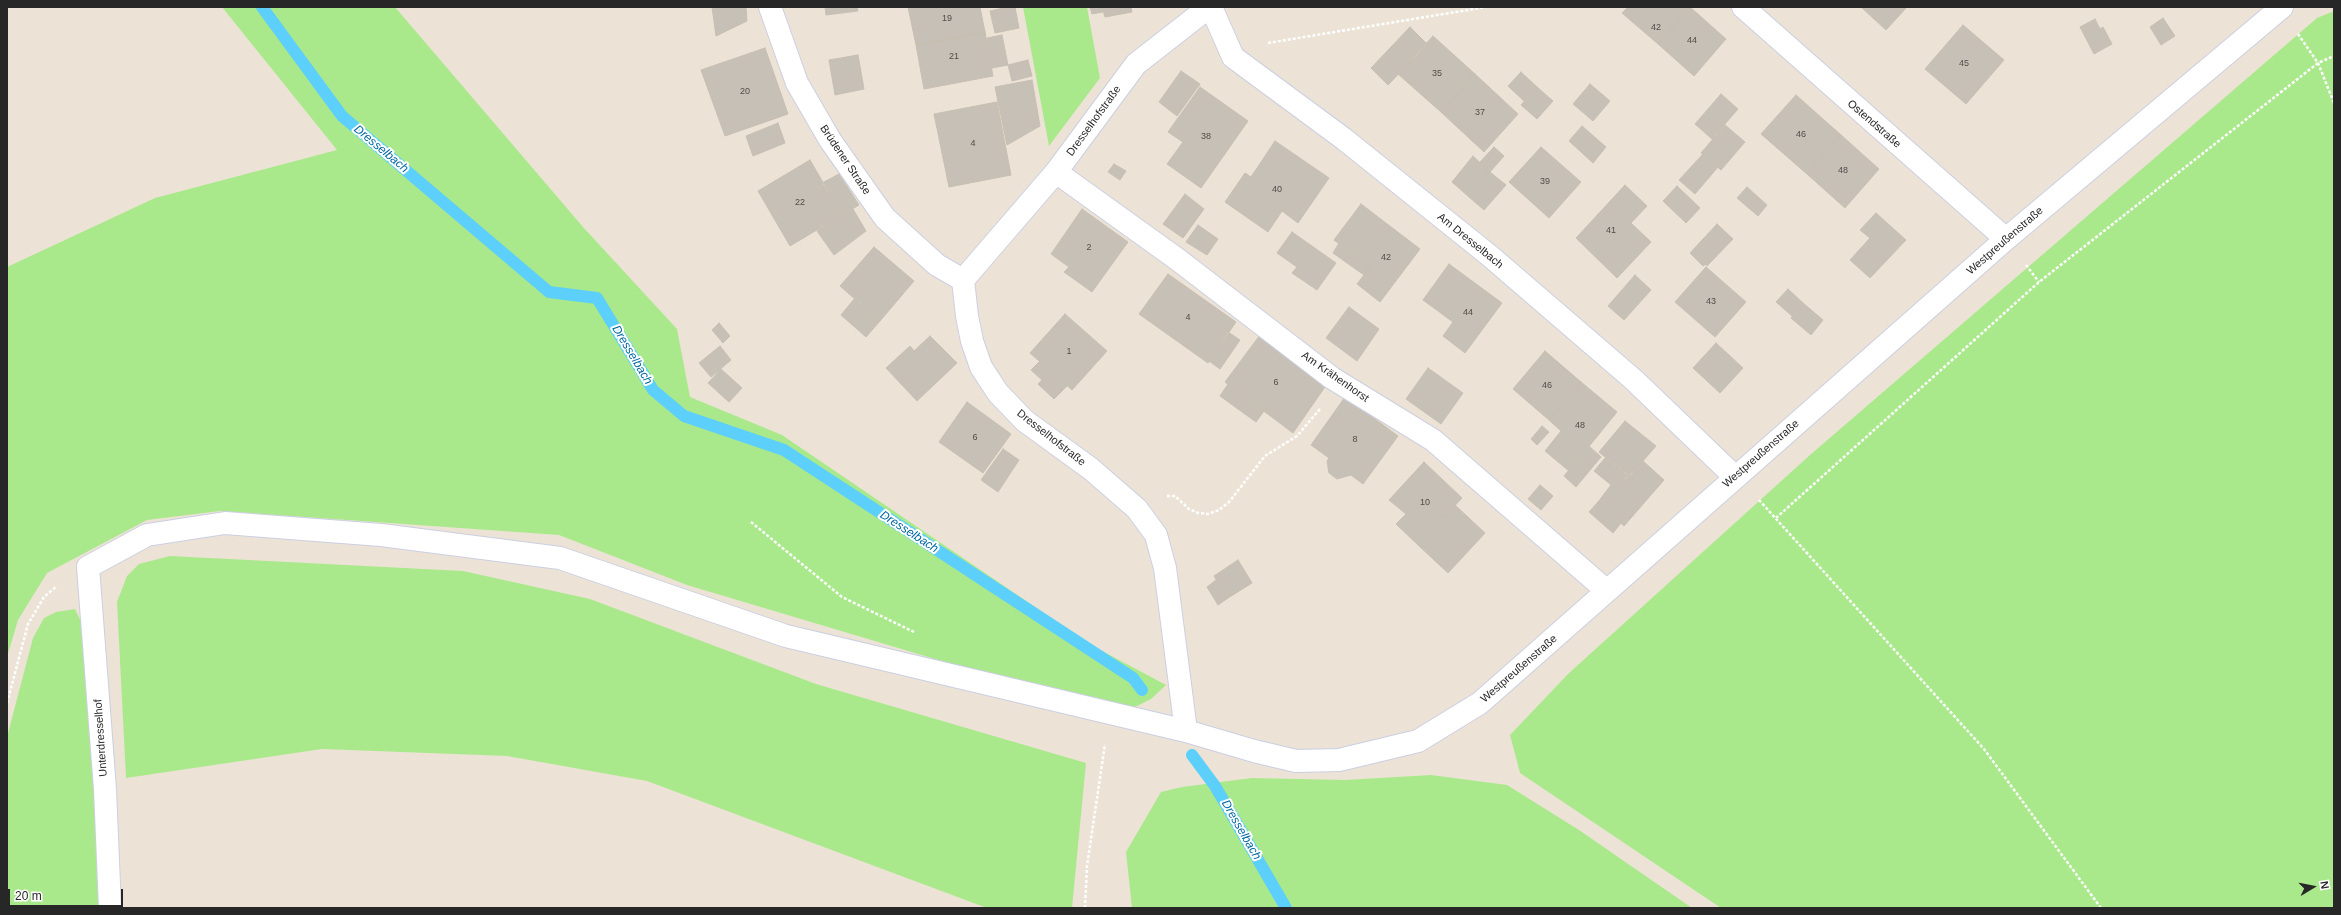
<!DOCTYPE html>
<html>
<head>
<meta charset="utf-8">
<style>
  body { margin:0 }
  #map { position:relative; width:2341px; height:915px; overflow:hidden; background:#ece3d6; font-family:Helvetica,sans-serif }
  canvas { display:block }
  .frame { position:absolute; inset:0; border:8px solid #272727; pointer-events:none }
  .north { position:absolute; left:2293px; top:867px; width:40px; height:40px; -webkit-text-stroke:3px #fff; paint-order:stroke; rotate:80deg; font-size:11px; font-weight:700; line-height:16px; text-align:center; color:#272727 }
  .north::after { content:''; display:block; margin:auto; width:14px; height:18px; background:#272727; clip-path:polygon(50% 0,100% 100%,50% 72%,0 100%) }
  .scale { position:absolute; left:8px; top:889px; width:115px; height:18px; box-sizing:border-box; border:2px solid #272727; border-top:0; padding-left:5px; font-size:12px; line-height:14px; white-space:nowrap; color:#272727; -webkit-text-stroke:3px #fff; paint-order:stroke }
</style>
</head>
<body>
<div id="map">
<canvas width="2341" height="915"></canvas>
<div class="frame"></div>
<div class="north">N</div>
<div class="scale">20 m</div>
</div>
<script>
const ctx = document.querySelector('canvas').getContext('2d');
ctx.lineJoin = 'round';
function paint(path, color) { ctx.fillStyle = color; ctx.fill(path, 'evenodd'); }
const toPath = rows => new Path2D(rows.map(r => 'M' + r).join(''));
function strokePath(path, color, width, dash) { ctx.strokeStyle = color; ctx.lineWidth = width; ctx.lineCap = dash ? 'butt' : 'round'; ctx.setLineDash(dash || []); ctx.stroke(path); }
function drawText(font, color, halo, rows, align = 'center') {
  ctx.font = font + ' Helvetica,sans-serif'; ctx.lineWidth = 4; ctx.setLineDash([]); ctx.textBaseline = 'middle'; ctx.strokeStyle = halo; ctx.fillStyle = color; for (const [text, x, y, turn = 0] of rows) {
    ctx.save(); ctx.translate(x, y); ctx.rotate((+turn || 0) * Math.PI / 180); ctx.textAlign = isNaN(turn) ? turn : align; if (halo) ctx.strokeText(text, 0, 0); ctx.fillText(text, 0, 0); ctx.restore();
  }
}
paint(toPath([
  [222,7,395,7,583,227,677,329,690,397,782,435,1091,645,1166,685,1151,699,1135,707,1096,707,687,585,559,535,220,511,147,520,47,573,18,620,7,657,7,267,155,198,337,150],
  [1023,7,1087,7,1100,78,1049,146],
  [2334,11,2334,908,1721,908,1520,773,1510,735,1568,674,1810,455,2317,18],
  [170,556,463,571,590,599,816,684,1086,763,1072,908,987,908,647,781,507,756,322,749,126,778,117,602,127,576,139,564],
  [75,609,85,630,104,908,7,908,7,737,33,638,44,618,56,612],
  [1431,775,1507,785,1579,830,1692,908,1132,908,1126,852,1161,792,1182,787,1252,778,1345,780]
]), '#aae98b');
strokePath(toPath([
  [262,7,342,116,549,292,597,298,653,390,684,416,784,450,1133,678,1142,690],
  [1192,755,1215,786,1286,908]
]), '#5ccffb', 12);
const building = toPath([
  [712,7,746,7,747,21,716,36,712,7],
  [825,7,857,7,858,11,826,15,825,7],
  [908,7,980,7,985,32,916,45,908,7],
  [1008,7,1015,7,1019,28,995,33,990,11,1008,7],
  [1090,7,1102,7,1103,12,1092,14,1090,7],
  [1102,7,1131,7,1132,12,1105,17,1102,7],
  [1628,7,1690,7,1658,44,1622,13,1628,7],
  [1690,7,1726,39,1694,76,1658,44,1690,7],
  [1861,7,1907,7,1886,30,1861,7],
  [2163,18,2175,36,2161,45,2150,27,2163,18],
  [2095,19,2100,29,2103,27,2112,44,2094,54,2080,27,2095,19],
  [1963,25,2004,60,1966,104,1925,69,1963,25],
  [1410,27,1427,44,1388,85,1371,68,1410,27],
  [985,32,993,76,924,89,916,45,985,32],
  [1002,35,1008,65,992,68,987,38,1002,35],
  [1433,36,1475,74,1441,112,1398,74,1433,36],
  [765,48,788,114,725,136,701,70,765,48],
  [858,55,864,89,835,95,829,60,858,55],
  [1028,60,1032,76,1012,81,1008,65,1028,60],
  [1181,71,1200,84,1177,116,1159,102,1181,71],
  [1521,72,1537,87,1524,101,1508,86,1521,72],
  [1475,74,1518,114,1484,152,1441,112,1475,74],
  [1032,80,1040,126,1007,145,995,87,1032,80],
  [1590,84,1610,101,1593,121,1573,104,1590,84],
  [1200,87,1248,121,1201,188,1167,164,1183,142,1168,132,1200,87],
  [1537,87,1553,101,1537,119,1521,105,1537,87],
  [1721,94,1738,109,1712,139,1695,124,1721,94],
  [1796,95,1841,135,1807,174,1761,134,1796,95],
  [997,102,1011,175,949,187,934,114,997,102],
  [778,123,785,143,753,156,746,136,778,123],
  [1725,125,1745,142,1721,170,1701,153,1725,125],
  [1582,126,1606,147,1593,163,1569,141,1582,126],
  [1841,135,1879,169,1845,208,1807,174,1841,135],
  [1275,141,1329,178,1298,223,1282,211,1268,232,1225,202,1245,173,1251,177,1275,141],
  [1494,147,1504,156,1490,172,1480,162,1494,147],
  [1541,147,1581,182,1549,218,1509,182,1541,147],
  [1703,154,1718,167,1695,194,1679,180,1703,154],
  [1473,156,1490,172,1469,197,1452,182,1473,156],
  [810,160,842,215,790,246,758,191,810,160],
  [1114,164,1126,171,1120,180,1108,172,1114,164],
  [1490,172,1506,185,1484,210,1469,197,1490,172],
  [839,174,859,205,842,215,822,183,839,174],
  [1625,185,1647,206,1631,223,1651,242,1617,278,1576,238,1625,185],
  [1677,186,1700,208,1686,223,1663,201,1677,186],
  [1747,187,1767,205,1758,216,1737,198,1747,187],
  [1185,194,1204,209,1183,238,1163,224,1185,194],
  [1361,204,1420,249,1380,302,1357,284,1370,267,1334,240,1361,204],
  [853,209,866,231,834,255,817,231,853,209],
  [1082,209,1128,242,1092,292,1064,272,1069,267,1051,254,1082,209],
  [1876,213,1906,240,1870,278,1850,260,1870,238,1860,230,1876,213],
  [1717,224,1733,239,1707,266,1706,264,1703,266,1690,253,1717,224],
  [1198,225,1218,239,1207,255,1186,242,1198,225],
  [1292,232,1336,263,1317,290,1292,273,1297,267,1277,253,1292,232],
  [1339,243,1370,267,1364,275,1333,253,1339,243],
  [874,247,914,281,880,321,840,286,874,247],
  [1449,264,1502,303,1465,353,1443,336,1453,322,1423,300,1449,264],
  [1706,267,1746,302,1715,337,1675,302,1706,267],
  [1168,274,1236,322,1208,363,1139,314,1168,274],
  [1635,275,1651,290,1624,320,1608,306,1635,275],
  [1788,289,1803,303,1792,316,1776,302,1788,289],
  [855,298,880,321,866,337,841,315,855,298],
  [1803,303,1823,320,1811,335,1791,318,1803,303],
  [1349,307,1379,329,1357,361,1326,338,1349,307],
  [1065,314,1107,351,1072,390,1030,353,1065,314],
  [719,323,730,336,723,343,712,330,719,323],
  [1228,332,1240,340,1220,369,1209,361,1228,332],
  [1260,335,1327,384,1293,433,1225,382,1260,335],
  [930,336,957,363,917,401,886,368,910,346,914,351,930,336],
  [1716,343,1743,368,1720,393,1693,368,1716,343],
  [720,346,731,360,711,377,699,363,720,346],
  [1545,351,1581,382,1549,420,1513,389,1545,351],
  [1040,361,1067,386,1054,399,1038,384,1042,380,1031,370,1040,361],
  [1428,368,1463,393,1441,424,1406,399,1428,368],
  [721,369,742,388,729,402,708,383,721,369],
  [1581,382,1617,412,1569,471,1545,451,1561,431,1549,420,1581,382],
  [1228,384,1264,411,1256,422,1220,396,1228,384],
  [1345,397,1398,436,1363,484,1351,475,1337,479,1329,473,1327,461,1329,458,1311,445,1345,397],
  [967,402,1011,434,983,473,939,442,967,402],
  [1625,421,1656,446,1629,477,1599,452,1625,421],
  [1542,426,1549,432,1537,445,1531,439,1542,426],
  [1589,446,1601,457,1576,487,1564,476,1589,446],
  [1003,449,1019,460,998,492,981,480,1003,449],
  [1606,457,1628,475,1616,489,1594,471,1606,457],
  [1643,461,1664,480,1624,526,1598,502,1611,485,1616,489,1643,461],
  [1424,462,1462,498,1418,545,1396,524,1406,514,1389,500,1424,462],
  [1540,485,1553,496,1541,510,1528,499,1540,485],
  [1598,502,1621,523,1613,533,1589,512,1598,502],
  [1455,505,1485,533,1448,573,1418,545,1455,505],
  [1238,560,1252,583,1228,598,1214,576,1238,560],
  [1216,580,1228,598,1218,605,1207,587,1216,580]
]);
paint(building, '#c6c0b6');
strokePath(building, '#c7bfb0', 1);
const minor = toPath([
  [770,7,797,83,830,140,885,218,937,265,963,280],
  [1211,7,1233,57,1344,139,1490,256,1634,380,1735,477],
  [1743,7,2006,239],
  [1056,172,1177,259,1332,378,1433,440,1607,591],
  [1186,731,1165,568,1156,535,1137,509,1091,469,1025,421,998,393,981,367,972,341,967,316,963,280,1056,172,1136,64,1209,7],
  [110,908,105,789,88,567,147,535,225,523,381,535,560,558,786,636,1186,731,1254,751,1296,761,1339,760,1418,741,1480,703,2006,239,2282,7]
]);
strokePath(minor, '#cbcfe2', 24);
strokePath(toPath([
  [2298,34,2318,63,2334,103],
  [1268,43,1486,7],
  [2026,265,2039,282],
  [1167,496,1175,496,1189,509,1198,513,1208,514,1219,510,1229,502,1265,456,1297,436,1320,409],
  [1759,500,1984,749,2101,908],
  [1776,518,2039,282,2318,63,2334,56],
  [751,522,842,597,914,632],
  [7,703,28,624,44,597,57,586],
  [1085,908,1087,866,1105,744]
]), '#fff', 2.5, [3, 2]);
strokePath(minor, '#fff', 22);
drawText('9px', '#4f4d4b', null, [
  ["19",947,19],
  ["42",1656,28],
  ["44",1692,41],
  ["21",954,57],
  ["45",1964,64],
  ["35",1437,74],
  ["20",745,92],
  ["37",1480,113],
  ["46",1801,135],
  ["38",1206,137],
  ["4",973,144],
  ["48",1843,171],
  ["39",1545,182],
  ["40",1277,190],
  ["22",800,203],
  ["41",1611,231],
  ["2",1089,248],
  ["42",1386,258],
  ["43",1711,302],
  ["44",1468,313],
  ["4",1188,318],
  ["1",1069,352],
  ["6",1276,383],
  ["46",1547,386],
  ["48",1580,426],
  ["6",975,438],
  ["8",1355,440],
  ["10",1425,503]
]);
drawText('11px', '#272727', '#fff', [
  ["Dresselhofstraße",1094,121,-54],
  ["Ostendstraße",1874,124,41],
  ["Brüdener Straße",845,160,56],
  ["Am Dresselbach",1470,241,39],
  ["Westpreußenstraße",2005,241,-41],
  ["Am Krähenhorst",1335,377,35],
  ["Dresselhofstraße",1051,438,38],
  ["Westpreußenstraße",1761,454,-41],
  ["Westpreußenstraße",1519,669,-41],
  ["Unterdresselhof",101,738,-94]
]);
drawText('italic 12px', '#0068a2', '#fff', [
  ["Dresselbach",381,149,40],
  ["Dresselbach",632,355,59],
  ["Dresselbach",909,532,33],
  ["Dresselbach",1241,830,60]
]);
</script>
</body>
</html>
